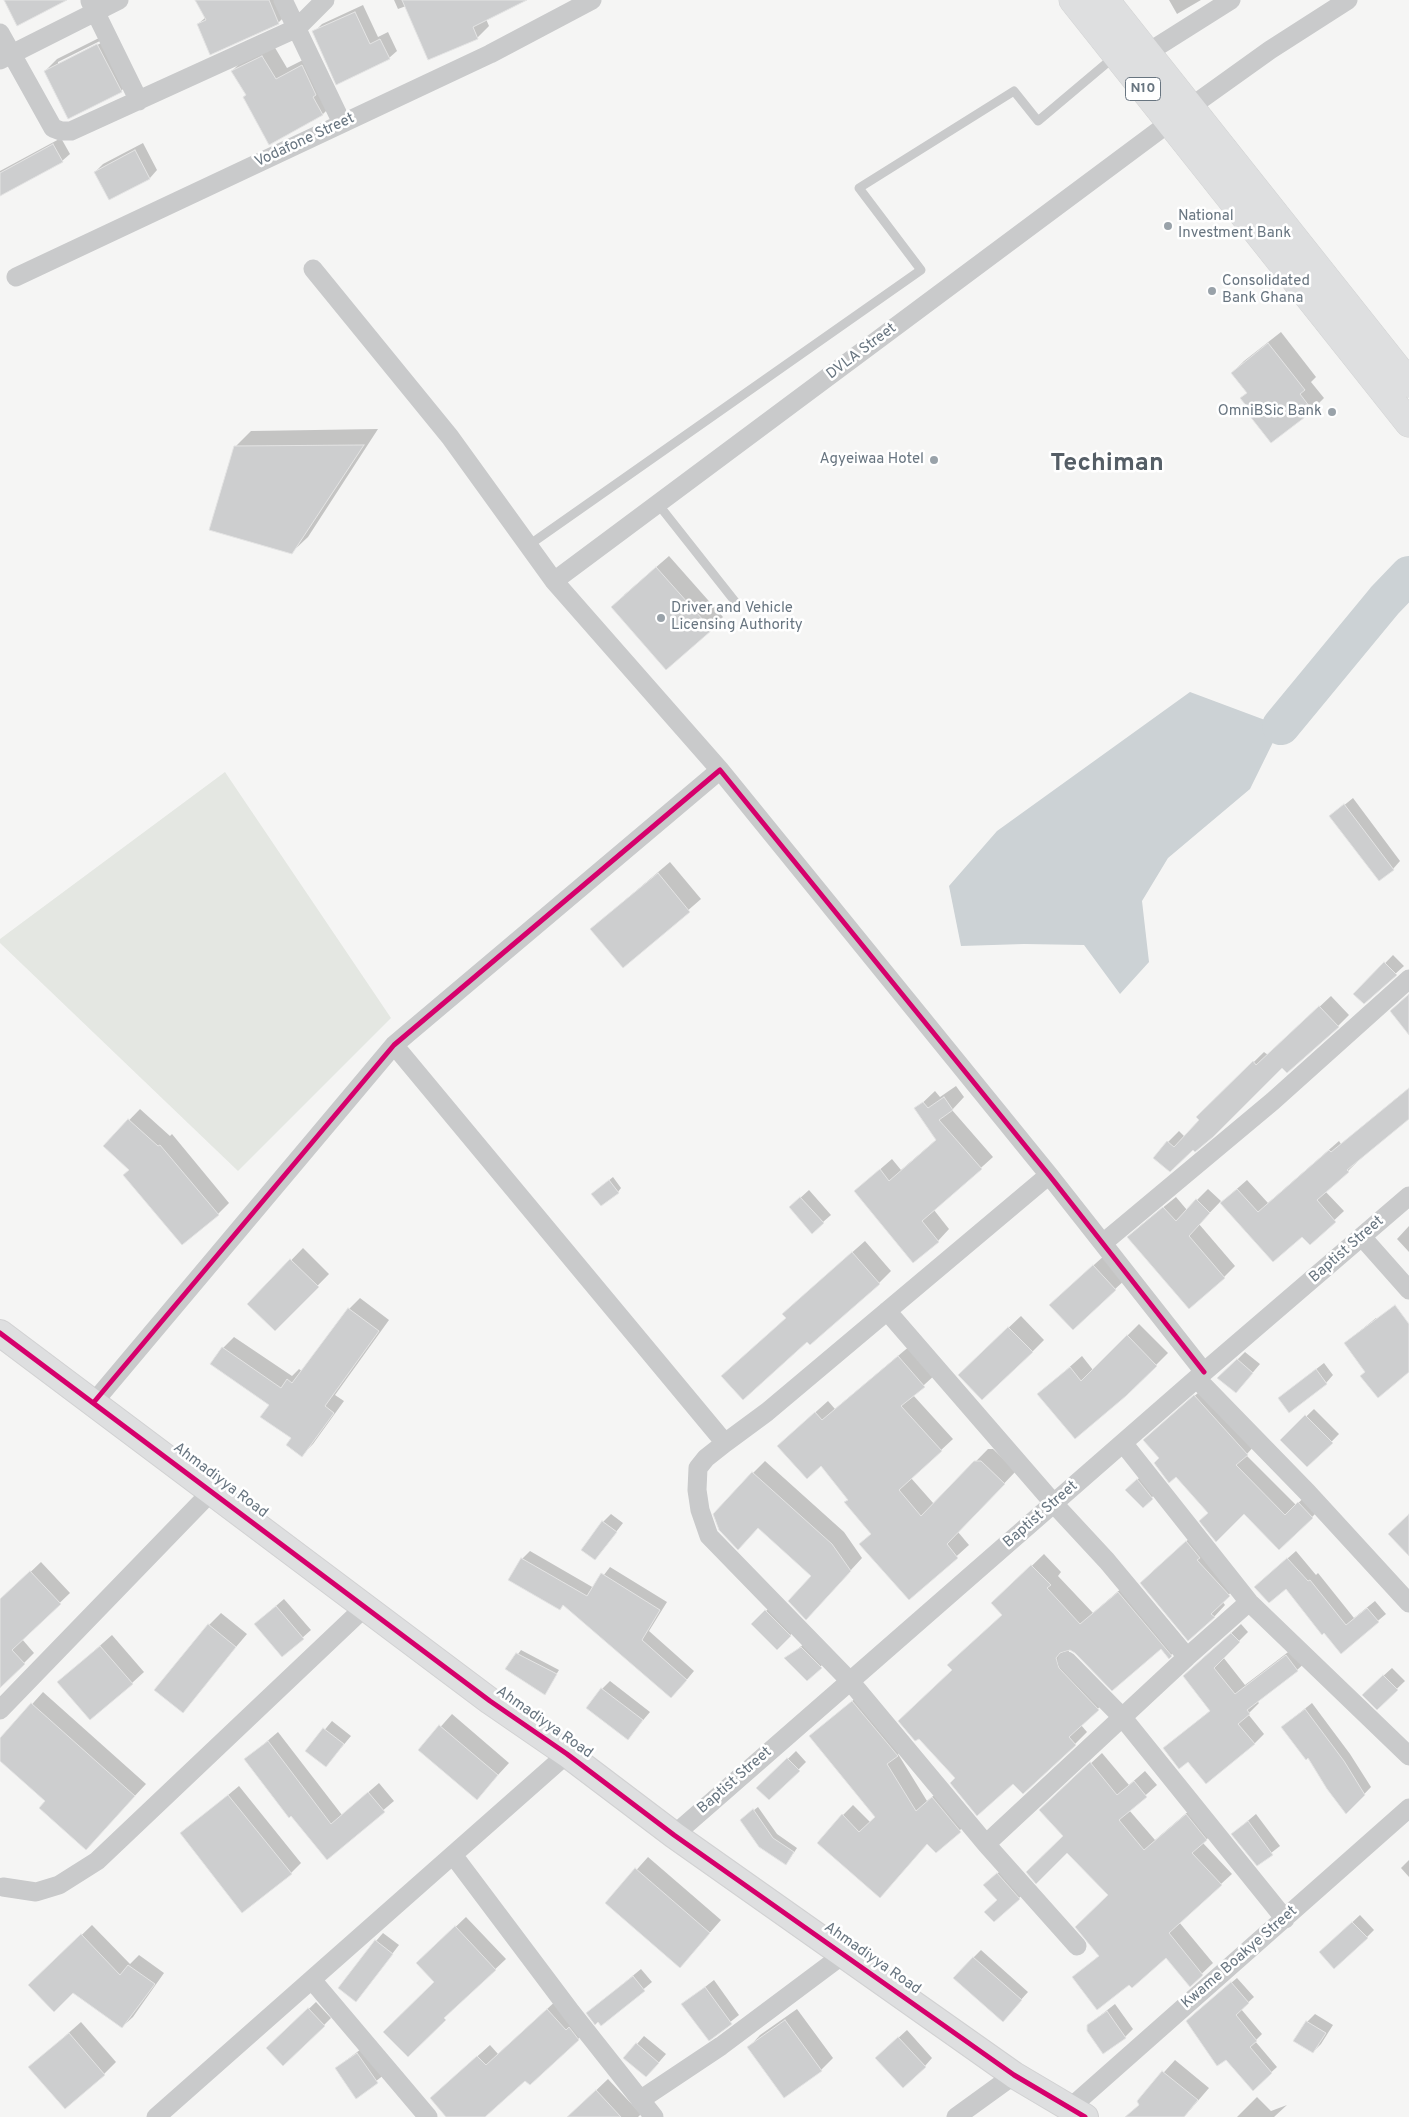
<!DOCTYPE html>
<html>
<head>
<meta charset="utf-8">
<style>
  body { margin:0 }
  canvas { display:block; background:#f5f5f4 }
</style>
</head>
<body>
<canvas width="1409" height="2117"></canvas>
<script>
const ctx = document.querySelector('canvas').getContext('2d');
ctx.lineJoin = 'round';
function paint(path, color) { ctx.fillStyle = color; ctx.fill(path, 'evenodd'); }
const toPath = rows => new Path2D(rows.map(r => 'M' + r).join(''));
function strokePath(path, color, width, dash) { ctx.strokeStyle = color; ctx.lineWidth = width; ctx.lineCap = dash ? 'butt' : 'round'; ctx.setLineDash(dash || []); ctx.stroke(path); }
function drawText(font, color, halo, rows, align = 'center') {
  ctx.font = font + ' Overpass,sans-serif'; ctx.lineWidth = 5; ctx.setLineDash([]); ctx.textBaseline = 'middle'; ctx.strokeStyle = halo; ctx.fillStyle = color; for (const [text, x, y, turn = 0] of rows) {
    ctx.save(); ctx.translate(x, y); ctx.rotate((+turn || 0) * Math.PI / 180); ctx.textAlign = isNaN(turn) ? turn : align; if (halo) ctx.strokeText(text, 0, 0); ctx.fillText(text, 0, 0); ctx.restore();
  }
}
paint(toPath([
  [225,772,391,1018,238,1171,0,943,0,939]
]), '#e4e7e2');
paint(toPath([
  [1190,692,1281,726,1250,789,1168,858,1142,901,1149,962,1120,994,1084,945,1024,944,961,946,949,886,997,831]
]), '#ccd2d5');
paint(toPath([
  [197,0,282,0,287,14,278,23,198,24,206,17],
  [394,0,525,0,486,19,489,26,477,38,406,6,398,9],
  [1169,0,1201,0,1177,14],
  [363,5,378,37,388,32,397,51,389,58,314,32,322,24],
  [109,33,133,79,121,91,45,71,57,59],
  [102,40,103,42,58,65,58,62],
  [274,46,287,68,313,55,334,103,323,114,247,94,232,71,244,59],
  [61,138,70,154,62,161,0,195,0,171],
  [143,143,157,170,150,178,109,199,95,172,103,164],
  [1281,332,1316,377,1311,382,1324,398,1312,410,1253,412,1242,398,1248,392,1232,373,1244,361],
  [378,429,308,537,291,553,235,447,251,431],
  [669,556,723,617,711,629,624,595],
  [1353,798,1400,861,1393,869,1331,816],
  [670,862,701,899,623,967,604,918],
  [1393,955,1404,966,1364,1002,1355,994],
  [1331,996,1349,1015,1338,1026,1282,1066,1170,1171,1168,1142,1179,1131,1185,1137,1201,1120,1198,1117,1264,1052,1268,1055],
  [956,1086,964,1097,952,1110,993,1157,934,1210,949,1229,938,1241,855,1191,892,1159,901,1170,937,1139,916,1109,935,1091,940,1097],
  [1409,1088,1409,1117,1356,1161,1357,1162,1348,1171,1325,1191,1344,1211,1310,1243,1302,1235,1273,1261,1231,1194,1247,1180,1268,1203,1339,1141,1341,1144],
  [140,1109,170,1136,172,1134,229,1203,218,1214,130,1170,104,1146],
  [613,1177,621,1188,618,1192,596,1191],
  [1208,1189,1221,1201,1199,1224,1235,1266,1224,1277,1140,1226,1176,1197,1187,1210],
  [809,1190,831,1215,823,1222,798,1200],
  [1409,1226,1409,1252,1397,1239],
  [865,1241,891,1271,879,1283,807,1340,723,1376,787,1317,796,1302],
  [303,1248,329,1274,275,1329,249,1304],
  [1106,1254,1127,1278,1073,1328,1063,1293],
  [360,1298,389,1320,335,1395,344,1401,313,1444,302,1455,270,1405,223,1348,234,1337,292,1376,299,1369,303,1372,349,1309],
  [1021,1316,1044,1340,1032,1352,971,1363],
  [1376,1318,1409,1360,1409,1370,1366,1372,1345,1343],
  [1139,1324,1168,1353,1125,1396,1039,1394,1082,1356,1093,1370],
  [911,1345,936,1374,913,1395,953,1439,911,1478,934,1504,988,1449,993,1449,1016,1471,958,1532,969,1545,909,1599,872,1534,849,1499,821,1465,790,1435,828,1401,835,1409],
  [1245,1352,1260,1364,1243,1384,1219,1378],
  [1324,1363,1333,1375,1326,1383,1279,1398],
  [1206,1386,1257,1443,1246,1455,1296,1505,1309,1493,1322,1507,1312,1517,1244,1512,1210,1513,1160,1458,1155,1430],
  [1314,1409,1339,1434,1308,1466,1282,1440],
  [765,1461,844,1532,862,1558,818,1606,813,1576,759,1527,753,1473],
  [1141,1476,1155,1494,1143,1507,1127,1490],
  [611,1514,623,1523,595,1559,603,1522],
  [1199,1530,1241,1583,1222,1601,1225,1605,1214,1617,1153,1571],
  [530,1551,594,1588,610,1567,667,1602,649,1631,694,1671,679,1689,522,1559],
  [1296,1551,1316,1575,1318,1573,1354,1618,1375,1601,1386,1614,1341,1652,1286,1587,1264,1579],
  [1044,1554,1061,1572,1058,1576,1093,1613,1130,1581,1183,1643,1169,1657,1162,1647,1075,1652,1068,1648,1070,1656,1110,1697,1081,1725,1087,1732,1075,1744,1013,1782,956,1778,953,1670,1003,1614,1005,1592],
  [41,1562,70,1593,22,1639,34,1653,0,1687,0,1601],
  [284,1599,311,1630,282,1656,263,1617],
  [774,1603,797,1628,777,1649,753,1624],
  [221,1613,247,1634,182,1711,209,1625],
  [1241,1624,1248,1632,1223,1657,1245,1685,1296,1646,1307,1661,1297,1670,1257,1701,1259,1703,1248,1714,1264,1734,1254,1744,1188,1760,1164,1748,1211,1710,1194,1667],
  [112,1635,144,1672,132,1683,59,1682],
  [809,1640,828,1659,807,1680,786,1658],
  [521,1650,559,1670,545,1693,507,1669],
  [1392,1668,1405,1681,1377,1708,1371,1687],
  [610,1681,650,1712,628,1738,602,1689],
  [864,1691,907,1744,898,1754,927,1801,944,1787,971,1820,936,1852,928,1843,880,1896,843,1815,853,1805,870,1822,876,1817,811,1736],
  [43,1692,146,1784,86,1848,47,1801,0,1759,0,1740],
  [1312,1703,1350,1754,1371,1787,1347,1812,1309,1756,1282,1727],
  [452,1714,509,1763,477,1798,420,1750],
  [332,1721,351,1736,326,1766,307,1751],
  [278,1732,342,1815,379,1783,394,1801,327,1858,245,1760],
  [796,1751,806,1762,769,1799,758,1788],
  [1102,1753,1129,1785,1145,1771,1157,1785,1129,1810,1155,1840,1197,1804,1217,1829,1203,1843,1232,1874,1179,1922,1213,1963,1190,1985,1166,1956,1129,1983,1074,1977,1100,1955,1109,1895,1064,1836,1051,1800],
  [239,1786,301,1863,291,1873,182,1833],
  [758,1807,777,1834,797,1848,789,1860,745,1817],
  [1256,1814,1280,1846,1257,1864,1232,1834],
  [648,1857,721,1920,691,1954,607,1903],
  [1409,1860,1409,1877,1401,1868],
  [1005,1866,1027,1890,1019,1898,993,1878],
  [1360,1915,1374,1930,1367,1937,1328,1945],
  [466,1917,506,1959,454,2008,408,2055,436,1982,428,1953],
  [92,1925,130,1964,139,1955,164,1973,133,2017,122,2027,73,1992,30,1985],
  [383,1933,399,1945,363,1992,376,1941],
  [981,1950,1028,1992,1010,2012,973,1958],
  [641,1969,652,1982,601,2025,596,2006],
  [1237,1978,1254,1997,1241,2009,1262,2034,1255,2041,1277,2067,1253,2089,1193,2015],
  [714,1980,739,2015,709,2039,683,2004],
  [559,1998,590,2027,578,2039,526,2079,483,2117,448,2117,443,2087,490,2045,498,2054],
  [316,2002,331,2018,324,2025,268,2048],
  [1115,2004,1133,2029,1125,2037,1088,2025],
  [797,2009,833,2058,821,2070,749,2047,760,2035],
  [1315,2014,1333,2025,1321,2044,1313,2052,1307,2022],
  [81,2022,116,2062,104,2074,30,2067],
  [907,2030,932,2058,925,2066,885,2050],
  [644,2036,666,2054,654,2068,637,2044],
  [365,2046,385,2074,356,2097,336,2068],
  [1175,2060,1209,2088,1184,2117,1137,2117,1141,2104,1138,2101],
  [608,2079,641,2114,638,2117,568,2117],
  [1257,2097,1271,2111,1287,2105,1274,2117,1237,2117]
]), '#0003');
strokePath(toPath([
  [1281,726,1385,600,1409,575]
]), '#ccd2d5', 38);
const building = toPath([
  [4,0,67,0,17,26,4,0],
  [195,0,269,0,279,24,210,55,197,24,206,20,195,0],
  [402,0,527,0,473,27,478,39,428,60,402,0],
  [355,12,370,44,380,39,390,59,336,85,312,31,355,12],
  [97,44,122,92,68,119,44,71,97,44],
  [262,56,276,79,302,65,316,95,313,97,323,115,269,145,243,97,246,95,231,71,262,56],
  [53,144,63,162,0,196,0,173,53,144],
  [135,150,150,179,109,200,94,172,135,150],
  [1268,343,1305,390,1300,394,1313,411,1271,443,1249,415,1252,413,1240,398,1247,393,1231,373,1268,343],
  [364,445,292,554,209,530,234,446,364,445],
  [656,567,712,630,666,670,611,607,656,567],
  [1344,804,1394,870,1379,881,1329,816,1344,804],
  [658,873,690,912,623,968,590,929,658,873],
  [1384,962,1397,975,1364,1004,1353,994,1384,962],
  [1409,994,1409,1035,1390,1011,1409,994],
  [1319,1006,1339,1027,1287,1073,1282,1068,1213,1137,1195,1152,1193,1150,1170,1172,1153,1158,1167,1141,1174,1147,1199,1120,1196,1117,1253,1061,1256,1065,1319,1006],
  [1409,1088,1409,1119,1347,1170,1349,1172,1317,1200,1336,1222,1310,1245,1302,1237,1273,1262,1220,1203,1237,1189,1258,1212,1329,1150,1331,1152,1409,1088],
  [944,1097,953,1110,939,1120,982,1169,922,1221,939,1242,913,1263,854,1191,880,1169,889,1181,936,1140,914,1108,923,1102,928,1108,944,1097],
  [128,1119,158,1146,160,1145,219,1215,182,1245,123,1175,129,1170,103,1146,128,1119],
  [609,1180,619,1193,601,1206,591,1194,609,1180],
  [800,1197,824,1223,812,1234,789,1207,800,1197],
  [1196,1199,1210,1213,1189,1236,1225,1278,1189,1309,1127,1237,1163,1207,1176,1221,1196,1199],
  [852,1252,880,1284,810,1345,807,1342,743,1400,721,1376,786,1318,782,1314,852,1252],
  [290,1259,319,1287,275,1331,247,1304,290,1259],
  [1093,1265,1116,1290,1073,1330,1049,1305,1093,1265],
  [1395,1305,1409,1324,1409,1372,1378,1398,1360,1376,1365,1372,1344,1343,1395,1305],
  [348,1308,379,1331,325,1406,334,1413,302,1457,286,1445,291,1438,260,1417,269,1405,210,1364,222,1347,281,1388,287,1379,292,1383,348,1308],
  [1008,1327,1033,1352,982,1400,958,1375,1008,1327],
  [1127,1335,1157,1366,1126,1396,1075,1439,1037,1394,1070,1367,1081,1381,1127,1335],
  [898,1356,925,1387,901,1406,942,1451,899,1490,921,1516,974,1461,981,1461,1005,1484,947,1544,958,1558,909,1600,859,1544,871,1534,844,1502,848,1500,821,1466,807,1479,777,1446,815,1412,822,1420,898,1356],
  [1237,1359,1253,1373,1236,1393,1217,1378,1237,1359],
  [1316,1369,1327,1384,1289,1413,1278,1398,1316,1369],
  [1194,1395,1248,1455,1236,1465,1285,1515,1298,1502,1313,1518,1279,1550,1244,1514,1216,1542,1199,1521,1208,1513,1176,1477,1169,1483,1154,1463,1159,1458,1143,1440,1194,1395],
  [1305,1415,1333,1443,1307,1467,1280,1440,1305,1415],
  [752,1472,832,1544,851,1571,806,1620,788,1601,811,1576,758,1528,738,1550,719,1530,713,1514,752,1472],
  [1137,1479,1153,1499,1143,1508,1125,1490,1137,1479],
  [1409,1514,1409,1556,1388,1534,1409,1514],
  [602,1521,617,1532,595,1560,581,1550,602,1521],
  [1186,1541,1200,1558,1197,1560,1230,1596,1211,1614,1215,1617,1188,1641,1140,1583,1186,1541],
  [521,1558,587,1596,601,1573,660,1610,642,1640,687,1680,671,1698,563,1605,560,1610,508,1580,521,1558],
  [1287,1558,1308,1581,1310,1580,1346,1625,1367,1608,1379,1622,1341,1654,1324,1633,1322,1635,1286,1589,1269,1603,1254,1587,1287,1558],
  [1031,1565,1051,1585,1047,1588,1080,1624,1118,1592,1172,1656,1169,1659,1161,1649,1112,1691,1075,1653,1070,1650,1060,1653,1056,1658,1059,1668,1099,1710,1069,1737,1076,1745,1023,1794,1013,1784,977,1816,950,1783,955,1778,919,1739,915,1741,898,1721,952,1670,947,1665,1002,1615,991,1603,1031,1565],
  [30,1571,61,1604,12,1650,25,1664,0,1688,0,1599,30,1571],
  [276,1606,304,1639,282,1657,254,1624,276,1606],
  [765,1610,791,1636,777,1650,751,1624,765,1610],
  [208,1624,236,1647,183,1713,154,1690,208,1624],
  [1231,1633,1240,1642,1214,1668,1235,1694,1286,1655,1298,1671,1247,1710,1250,1714,1238,1724,1255,1744,1206,1784,1188,1762,1179,1769,1163,1748,1210,1711,1183,1676,1231,1633],
  [100,1646,133,1684,90,1720,57,1682,100,1646],
  [801,1647,822,1668,807,1681,784,1658,801,1647],
  [516,1653,557,1674,545,1695,505,1669,516,1653],
  [1383,1675,1398,1690,1377,1710,1362,1695,1383,1675],
  [601,1688,643,1720,628,1740,586,1708,601,1688],
  [852,1701,898,1756,887,1764,916,1811,932,1797,961,1832,936,1853,927,1844,880,1898,817,1843,842,1814,859,1832,875,1817,809,1736,852,1701],
  [31,1703,135,1796,86,1850,39,1808,45,1801,0,1761,0,1738,31,1703],
  [1305,1709,1344,1761,1365,1795,1346,1814,1327,1789,1308,1758,1306,1760,1281,1727,1305,1709],
  [439,1725,498,1775,477,1800,418,1750,439,1725],
  [323,1728,344,1744,326,1767,305,1751,323,1728],
  [268,1741,331,1824,368,1792,385,1812,327,1860,291,1816,289,1818,244,1759,268,1741],
  [787,1758,800,1771,769,1800,756,1788,787,1758],
  [1090,1762,1117,1795,1134,1781,1147,1797,1119,1820,1144,1850,1186,1814,1207,1840,1192,1853,1222,1885,1169,1933,1203,1975,1190,1987,1166,1958,1132,1988,1129,1985,1097,2010,1072,1977,1099,1956,1075,1927,1108,1895,1067,1853,1036,1884,1026,1872,1063,1836,1039,1810,1090,1762],
  [228,1795,292,1874,242,1913,180,1833,228,1795],
  [753,1809,773,1838,794,1852,786,1865,759,1847,740,1820,753,1809],
  [1248,1821,1273,1855,1257,1866,1231,1834,1248,1821],
  [635,1868,710,1933,680,1968,605,1903,635,1868],
  [997,1873,1020,1899,994,1922,984,1912,997,1900,983,1885,997,1873],
  [1352,1922,1368,1938,1334,1969,1319,1952,1352,1922],
  [455,1926,496,1970,444,2018,446,2020,408,2057,383,2032,434,1982,416,1963,455,1926],
  [81,1934,120,1975,128,1965,155,1984,122,2028,73,1993,54,2012,28,1985,81,1934],
  [375,1940,393,1954,356,2002,338,1988,375,1940],
  [973,1957,1022,2000,1003,2022,953,1978,973,1957],
  [633,1976,645,1991,601,2026,598,2022,595,2025,586,2013,633,1976],
  [1231,1982,1249,2003,1236,2015,1257,2041,1250,2047,1272,2073,1253,2091,1226,2060,1217,2066,1186,2021,1231,1982],
  [705,1987,732,2024,709,2041,681,2004,705,1987],
  [308,2008,325,2026,283,2066,266,2048,308,2008],
  [547,2009,566,2030,569,2027,579,2040,530,2085,525,2081,485,2117,446,2117,430,2098,477,2056,486,2065,547,2009],
  [1107,2011,1126,2038,1103,2054,1087,2031,1087,2025,1107,2011],
  [785,2020,822,2071,784,2098,747,2047,785,2020],
  [1306,2021,1326,2033,1313,2053,1293,2041,1306,2021],
  [69,2033,105,2075,65,2109,28,2067,69,2033],
  [898,2037,926,2067,903,2088,875,2058,898,2037],
  [636,2043,659,2063,646,2077,623,2058,636,2043],
  [357,2053,378,2083,356,2099,335,2068,357,2053],
  [1162,2071,1198,2100,1184,2117,1125,2117,1139,2105,1137,2101,1162,2071],
  [596,2090,621,2117,567,2117,596,2090]
]);
paint(building, '#cdcecf');
strokePath(building, '#e4e4e4', 1);
const secondary = toPath([
  [0,1333,490,1701,567,1754,674,1835,1014,2075,1085,2117]
]);
const highway = toPath([
  [1073,0,1409,423],
  [1105,0,1409,383]
]);
strokePath(secondary, '#d1d1d2', 28);
strokePath(highway, '#d2d3d3', 29);
strokePath(toPath([
  [658,504,737,604],
  [529,545,921,270,859,188,1014,91,1038,121,1114,57]
]), '#c9cacb', 9);
strokePath(toPath([
  [283,0,342,123],
  [90,1,139,101],
  [0,33,53,128,61,131,71,131,297,28,325,0],
  [1147,53,1231,0],
  [0,60,119,0],
  [313,269,450,437,554,581,720,770],
  [16,277,490,54,592,0],
  [554,581,1189,108,1270,50,1348,0],
  [394,1045,725,1443,767,1412,1049,1175],
  [1362,1237,1409,1290],
  [1103,1243,1273,1101,1409,979],
  [887,1311,1056,1506,1107,1561,1187,1657],
  [1197,1379,1308,1493,1409,1603],
  [94,1402,394,1045,720,770,1049,1175,1204,1372],
  [725,1443,706,1458,698,1468,697,1490,700,1510,709,1536,850,1681,986,1844,1077,1946],
  [1123,1443,1249,1602,1409,1756],
  [1067,1661,1123,1718,1285,1919],
  [0,1710,212,1491],
  [674,1835,1204,1372,1409,1196],
  [986,1844,1187,1657,1249,1602],
  [453,1855,571,2012,654,2117],
  [3,1887,36,1892,59,1885,97,1861,366,1606],
  [312,1980,428,2117],
  [640,2100,721,2046,844,1954],
  [1071,2107,1409,1808],
  [156,2117,567,1754],
  [956,2117,1014,2075]
]), '#c9cacb', 19);
strokePath(secondary, '#dedfe0', 26);
strokePath(highway, '#dedfe0', 28);
strokePath(toPath([
  [0,1333,490,1701,567,1754,674,1835,1014,2075,1085,2117],
  [94,1402,394,1045,720,770,1049,1175,1204,1372]
]), '#d6006c', 5);
for (const [x, y, r, color] of [
  [1168,226,5,"#99a2a9"],
  [1212,291,5,"#99a2a9"],
  [1332,412,5,"#99a2a9"],
  [934,460,5,"#99a2a9"],
  [661,618,5,"#99a2a9"]
]) { const dot = new Path2D(); dot.arc(x, y, r, 0, 2 * Math.PI); ctx.fillStyle = color; ctx.fill(dot); strokePath(dot, '#fff', 2); }
for (const [x, y, w] of [
  [1143,89,35]
]) { const box = new Path2D(); box.roundRect(x - w / 2, y - 11.5, w, 23, 4); ctx.fillStyle = '#fff'; ctx.fill(box); strokePath(box, '#687580', 1); }
drawText('bold 14px', '#687580', null, [
  ["N10",1143,89]
]);
drawText('15px', '#687580', '#fff', [
  ["Vodafone Street",305,141,-25],
  ["DVLA Street",862,352,-37],
  ["Baptist Street",1347,1250,-41],
  ["Ahmadiyya Road",220,1481,37],
  ["Baptist Street",1041,1515,-41],
  ["Ahmadiyya Road",544,1723,35],
  ["Baptist Street",735,1781,-41],
  ["Kwame Boakye Street",1240,1958,-41],
  ["Ahmadiyya Road",872,1959,35]
]);
drawText('15px', '#687580', '#fff', [
  ["National",1178,217],
  ["Investment Bank",1178,234],
  ["Consolidated",1222,282],
  ["Bank Ghana",1222,299],
  ["OmniBSic Bank",1322,412,"right"],
  ["Agyeiwaa Hotel",924,460,"right"],
  ["Driver and Vehicle",671,609],
  ["Licensing Authority",671,626]
], 'left');
drawText('bold 25px', '#555e66', '#fff', [
  ["Techiman",1107,465]
]);
</script>
</body>
</html>
